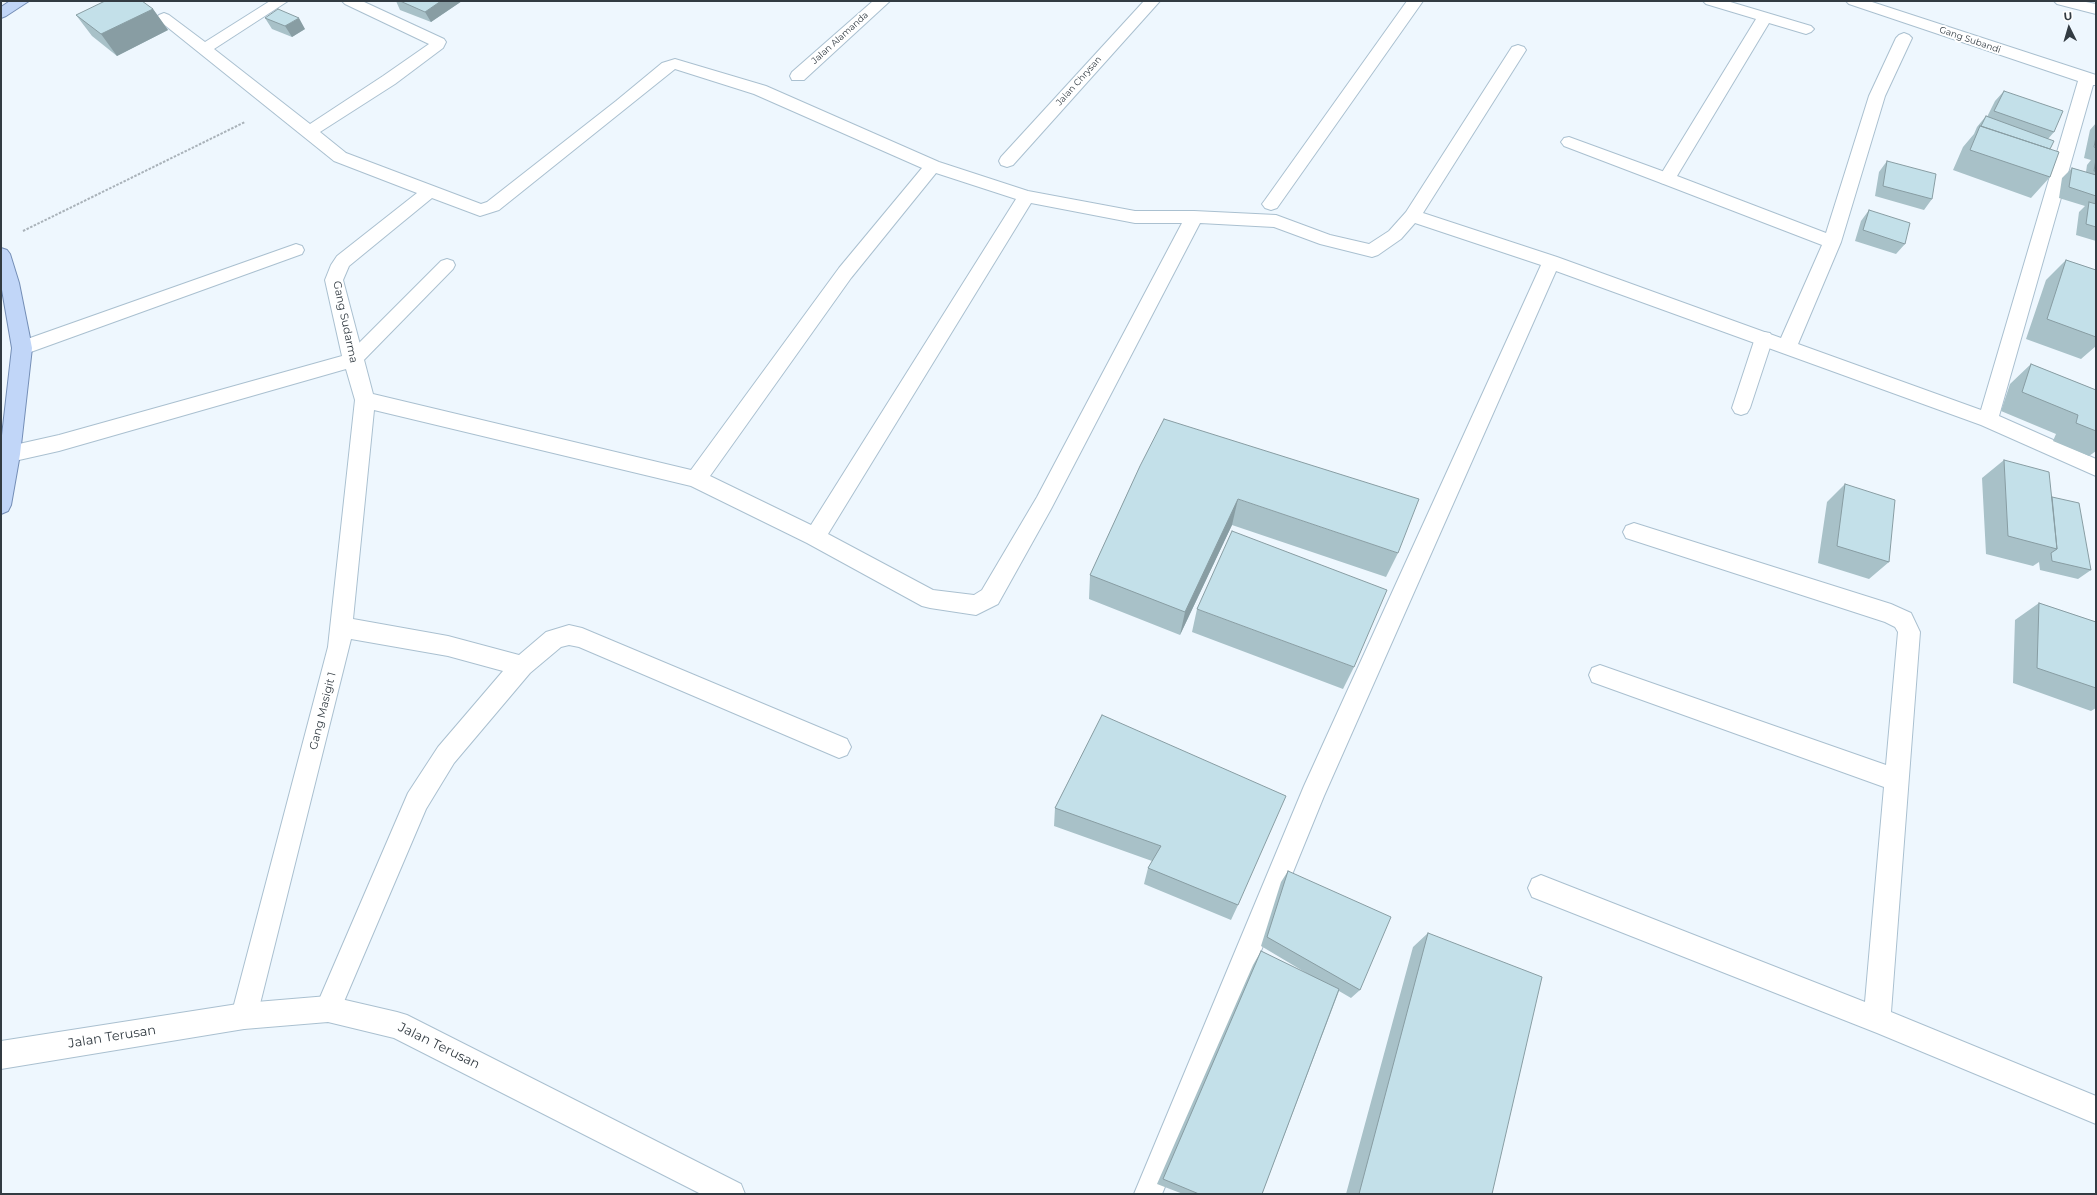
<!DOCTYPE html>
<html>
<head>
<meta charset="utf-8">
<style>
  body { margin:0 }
  #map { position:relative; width:2097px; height:1195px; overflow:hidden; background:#eef7fe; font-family:Montserrat,sans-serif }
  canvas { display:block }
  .frame { position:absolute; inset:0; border:2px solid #323b42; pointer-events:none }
  .north { position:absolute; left:2049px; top:8px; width:40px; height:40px; -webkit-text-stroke:3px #fff; paint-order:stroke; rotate:355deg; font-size:11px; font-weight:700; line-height:16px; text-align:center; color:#323b42 }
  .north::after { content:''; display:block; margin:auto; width:14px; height:18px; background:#323b42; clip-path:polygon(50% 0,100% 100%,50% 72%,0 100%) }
</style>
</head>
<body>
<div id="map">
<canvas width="2097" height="1195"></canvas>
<div class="frame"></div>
<div class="north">U</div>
</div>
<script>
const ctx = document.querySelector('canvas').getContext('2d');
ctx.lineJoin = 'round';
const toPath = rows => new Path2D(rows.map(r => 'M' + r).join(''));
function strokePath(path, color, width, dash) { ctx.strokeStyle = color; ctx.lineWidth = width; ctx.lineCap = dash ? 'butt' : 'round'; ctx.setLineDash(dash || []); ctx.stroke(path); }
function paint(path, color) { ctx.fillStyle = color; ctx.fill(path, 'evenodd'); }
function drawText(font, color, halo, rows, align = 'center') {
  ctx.font = font + ' Montserrat,sans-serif'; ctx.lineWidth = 4; ctx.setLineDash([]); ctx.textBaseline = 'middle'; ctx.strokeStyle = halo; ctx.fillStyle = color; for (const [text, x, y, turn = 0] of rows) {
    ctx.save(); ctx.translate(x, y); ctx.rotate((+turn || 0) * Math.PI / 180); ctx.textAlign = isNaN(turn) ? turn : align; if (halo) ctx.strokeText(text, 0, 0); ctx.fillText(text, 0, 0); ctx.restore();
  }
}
const lane = toPath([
  [1569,137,1673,175,1675,179,1673,183,1667,184,1661,183,1564,146,1561,142,1564,138,1569,137],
  [296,244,302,246,304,250,302,254,28,353,22,354,16,353,13,348,16,343,296,244],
  [447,259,453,261,455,265,453,269,359,365,353,367,347,365,344,360,347,355,441,261,447,259],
  [1764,332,1770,333,1773,338,1750,408,1747,413,1741,415,1735,413,1732,408,1755,338,1758,333,1764,332]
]);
const street = toPath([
  [270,1,288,1,214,49,310,124,383,76,429,44,345,4,342,1,362,1,444,39,446,42,443,48,395,84,320,132,346,153,481,204,487,202,616,101,662,63,675,59,766,86,939,162,1028,191,1135,211,1194,211,1276,215,1330,235,1369,244,1389,231,1406,212,1510,50,1512,47,1518,45,1524,47,1526,50,1423,213,1557,257,1781,338,1822,245,1661,183,1658,179,1756,19,1706,4,1703,1,1727,1,1811,26,1814,29,1811,32,1806,34,1769,23,1677,176,1826,233,1869,96,1896,38,1899,35,1904,33,1909,35,1912,38,1885,96,1841,242,1798,344,1981,410,2078,81,1849,4,1846,1,1869,1,2096,75,2096,85,2093,85,1999,416,2096,459,2096,476,1981,425,1556,271,1324,796,1162,1194,1134,1194,1304,786,1541,265,1415,223,1401,239,1378,255,1372,257,1320,244,1274,227,1200,223,1051,509,998,604,976,615,930,608,922,606,807,543,691,486,374,410,353,619,448,636,519,655,546,632,569,625,582,628,847,739,851,747,847,755,839,758,579,647,569,645,561,647,530,673,454,763,426,809,337,1018,328,1022,319,1018,315,1009,408,793,438,747,503,671,448,656,351,639,257,1016,253,1025,244,1029,235,1025,231,1016,328,647,355,400,346,369,59,451,10,462,3,460,1,452,3,448,10,446,59,435,342,356,325,280,331,265,337,256,417,193,334,161,156,18,159,15,164,13,169,15,205,42,270,1],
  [675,69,754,94,922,168,839,268,691,470,373,394,343,280,349,266,432,198,480,216,499,210,675,69],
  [936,173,1016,199,811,525,710,476,851,278,936,173],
  [1031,203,1135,223,1182,223,1037,497,982,590,974,595,933,590,828,534,1031,203],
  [873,1,890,1,804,80,792,80,790,76,792,72,873,1],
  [1144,1,1160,1,1013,165,1007,167,1001,165,999,161,1001,157,1144,1],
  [1407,1,1423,1,1277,208,1271,210,1265,208,1262,204,1265,200,1407,1],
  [2054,1,2081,1,2096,4,2096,14,2057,4,2054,1],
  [1634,523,1891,604,1911,613,1920,632,1891,1012,2096,1096,2096,1124,1877,1033,1532,897,1528,888,1532,879,1541,875,1865,1002,1884,787,1592,682,1589,675,1592,668,1600,665,1886,765,1898,632,1895,627,1885,622,1626,538,1623,532,1626,526,1634,523]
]);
const secondary = toPath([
  [328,996,397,1012,407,1015,741,1184,745,1194,701,1194,394,1038,328,1022,244,1029,1,1069,1,1041,244,1003,328,996]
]);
const primary = toPath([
  [10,1,29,1,6,16,1,18,1,7,10,1],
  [1,248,7,250,10,254,19,283,32,348,20,454,11,505,8,511,1,514,1,444,12,348,1,284,1,248]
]);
strokePath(lane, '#aac0d0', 2);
strokePath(street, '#aac0d0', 2);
strokePath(secondary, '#aac0d0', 2);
strokePath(primary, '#748eb6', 2);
strokePath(toPath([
  [23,231,245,122]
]), '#a9b2b9', 2, [2.5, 1.5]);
paint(lane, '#fff');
paint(street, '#fff');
paint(secondary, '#fff');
paint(primary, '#c1d6f8');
paint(toPath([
  [396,1,462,1,431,22,400,10],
  [153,9,168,30,117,56,92,36,76,15],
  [265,18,305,29,292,37,272,29],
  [2004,91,2054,132,2048,139,2050,149,2050,177,2031,198,1953,170,1963,147,1974,134,1977,127,1986,116,1987,117,1995,101],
  [2096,123,2096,241,2076,235,2079,212,2085,206,2059,198,2062,178,2072,168,2086,172,2087,165,2091,160,2084,158,2090,130],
  [1887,161,1932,199,1924,210,1875,196,1879,172],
  [1869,210,1905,244,1896,254,1855,241,1861,221],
  [2066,260,2096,270,2096,346,2081,359,2026,339,2046,280],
  [2031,364,2096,390,2096,451,2089,456,2053,441,2056,434,2001,411,2010,384],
  [2004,460,2052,497,2091,570,2078,579,2040,570,2039,562,2033,566,1986,554,1982,478],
  [1140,466,1398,553,1386,577,1232,525,1180,635,1089,599,1090,575],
  [1845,484,1889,562,1869,579,1818,563,1827,502],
  [2039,603,2096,622,2096,708,2091,711,2013,683,2015,620],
  [1197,609,1354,667,1343,689,1192,632],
  [1102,715,1238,905,1231,920,1144,884,1148,868,1152,861,1054,826,1055,808],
  [1288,871,1360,990,1351,998,1339,991,1262,1194,1183,1194,1157,1184,1253,965,1261,951,1313,977,1261,946,1281,882],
  [1428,933,1492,1194,1346,1194,1413,947]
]), '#a8c1c8');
paint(toPath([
  [441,1,462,1,431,22,425,12],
  [153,9,168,30,117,56,101,34],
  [299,18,305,29,292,37,285,26],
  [1238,499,1232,525,1180,635,1185,612]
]), '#889da3');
const building = toPath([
  [105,1,142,1,153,9,101,34,76,15,105,1],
  [400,1,441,1,425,12,400,1],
  [278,9,299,18,285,26,265,18,278,9],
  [2004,91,2063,111,2054,132,1994,111,2004,91],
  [1986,116,2054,141,2050,149,1981,126,1986,116],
  [1980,126,2059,152,2050,177,1970,150,1980,126],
  [2096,137,2096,148,2094,147,2096,137],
  [2096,159,2096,171,2094,171,2096,159],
  [1887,161,1936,174,1932,199,1883,186,1887,161],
  [2072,168,2096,175,2096,196,2069,187,2072,168],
  [2089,202,2096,204,2096,227,2086,224,2089,202],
  [1869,210,1910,223,1905,244,1863,230,1869,210],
  [2066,260,2096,270,2096,337,2047,319,2066,260],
  [2031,364,2096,390,2096,431,2076,423,2078,415,2022,392,2031,364],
  [1164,419,1419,499,1398,553,1238,499,1185,612,1090,575,1140,466,1164,419],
  [2004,460,2049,472,2057,549,2008,536,2004,460],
  [1845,484,1895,500,1889,562,1837,546,1845,484],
  [2052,497,2079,503,2091,570,2052,561,2051,553,2057,549,2052,497],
  [1232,531,1387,590,1354,667,1197,609,1232,531],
  [2039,603,2096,622,2096,688,2037,668,2039,603],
  [1102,715,1286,796,1238,905,1148,868,1161,846,1055,808,1102,715],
  [1288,871,1391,917,1360,990,1267,937,1288,871],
  [1428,933,1542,977,1492,1194,1359,1194,1428,933],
  [1261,951,1339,989,1262,1194,1199,1194,1163,1179,1261,951]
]);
paint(building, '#c3e0e9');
strokePath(building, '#889da3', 1);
drawText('9px', '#323b42', '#fff', [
  ["Jalan Alamanda",840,38,-42],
  ["Gang Subandi",1970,40,19],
  ["Jalan Chrysan",1079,81,-48]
]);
drawText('11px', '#323b42', '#fff', [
  ["Gang Sudarma",345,322,78],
  ["Gang Masigit 1",323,711,-76]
]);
drawText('13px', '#323b42', '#fff', [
  ["Jalan Terusan",112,1037,-9],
  ["Jalan Terusan",439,1046,26]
]);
</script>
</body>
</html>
